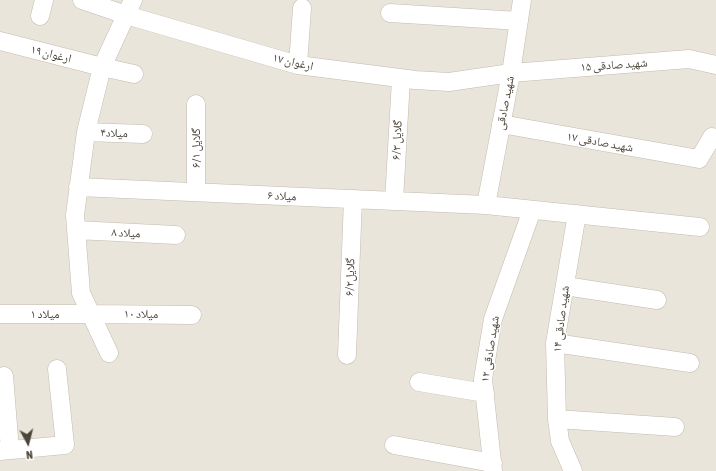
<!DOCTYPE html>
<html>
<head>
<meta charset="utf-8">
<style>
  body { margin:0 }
  #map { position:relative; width:716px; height:471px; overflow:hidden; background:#f6f3ec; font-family:"Asap Condensed",sans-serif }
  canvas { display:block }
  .north { position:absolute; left:8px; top:423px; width:40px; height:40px; -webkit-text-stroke:3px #fff; paint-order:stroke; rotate:173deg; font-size:11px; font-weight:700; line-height:16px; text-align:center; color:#4b4439 }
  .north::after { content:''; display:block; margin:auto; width:14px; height:18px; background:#4b4439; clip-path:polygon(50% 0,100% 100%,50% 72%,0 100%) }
</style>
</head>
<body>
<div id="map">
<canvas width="716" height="471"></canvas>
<div class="north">N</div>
</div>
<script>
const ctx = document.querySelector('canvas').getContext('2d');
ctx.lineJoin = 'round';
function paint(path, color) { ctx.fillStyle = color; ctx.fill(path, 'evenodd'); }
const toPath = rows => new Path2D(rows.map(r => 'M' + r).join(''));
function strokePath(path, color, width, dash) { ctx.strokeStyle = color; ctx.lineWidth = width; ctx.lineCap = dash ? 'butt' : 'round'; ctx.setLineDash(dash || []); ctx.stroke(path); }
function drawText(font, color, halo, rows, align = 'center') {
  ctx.font = font + ' "Asap Condensed","Noto Naskh Arabic",sans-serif'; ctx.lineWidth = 3; ctx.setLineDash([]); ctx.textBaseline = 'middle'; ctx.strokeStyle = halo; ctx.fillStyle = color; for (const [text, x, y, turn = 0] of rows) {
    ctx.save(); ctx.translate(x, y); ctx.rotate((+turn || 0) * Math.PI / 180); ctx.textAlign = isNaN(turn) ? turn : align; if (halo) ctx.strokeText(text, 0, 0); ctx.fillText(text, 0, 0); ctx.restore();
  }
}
paint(toPath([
  [0,0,716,0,716,471,0,471]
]), '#eae5da');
const minor = toPath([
  [82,0,126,15,298,65,415,80,449,82,511,73,689,59,716,65],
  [390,13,519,21],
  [40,16,44,0],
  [0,41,102,67,134,74],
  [298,65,302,8],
  [196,104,196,192],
  [501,124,699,159,712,137,716,138],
  [86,132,143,134],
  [78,187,486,205,700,227],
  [394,201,401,79],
  [486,205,511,73,522,0],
  [76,230,176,235],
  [565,286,657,300],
  [0,314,90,314,192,315],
  [555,343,690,363],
  [109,353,81,293,75,215,86,132,102,67,133,0],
  [347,355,353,199],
  [4,376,10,450],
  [419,382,485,393],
  [557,419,675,427],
  [394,445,493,463],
  [0,451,65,445,57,369],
  [493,471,483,379,493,319,532,210],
  [573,471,560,441,557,419,555,343,577,214]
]);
strokePath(minor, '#c2bbae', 19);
strokePath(minor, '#fff', 18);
drawText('12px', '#4b4439', '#fff', [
  ["ارغوان ۱۹",51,54,14],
  ["ارغوان ۱۷",293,62,13],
  ["شهید صادقی ۱۵",614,65,-4],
  ["شهید صادقی",505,103,-79],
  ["میلاد۴",114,133,2],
  ["گلایل ۶/۳",397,140,-87],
  ["شهید صادقی ۱۷",600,142,10],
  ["گلایل ۶/۱",196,148,-90],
  ["میلاد ۶",282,196,3],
  ["میلاد ۸",126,233,3],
  ["گلایل۶/۲",350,277,-88],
  ["میلاد ۱",45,314],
  ["میلاد ۱۰",141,314,1],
  ["شهید صادقی ۱۴",561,319,-83],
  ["شهید صادقی ۱۲",490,349,-81]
]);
</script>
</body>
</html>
